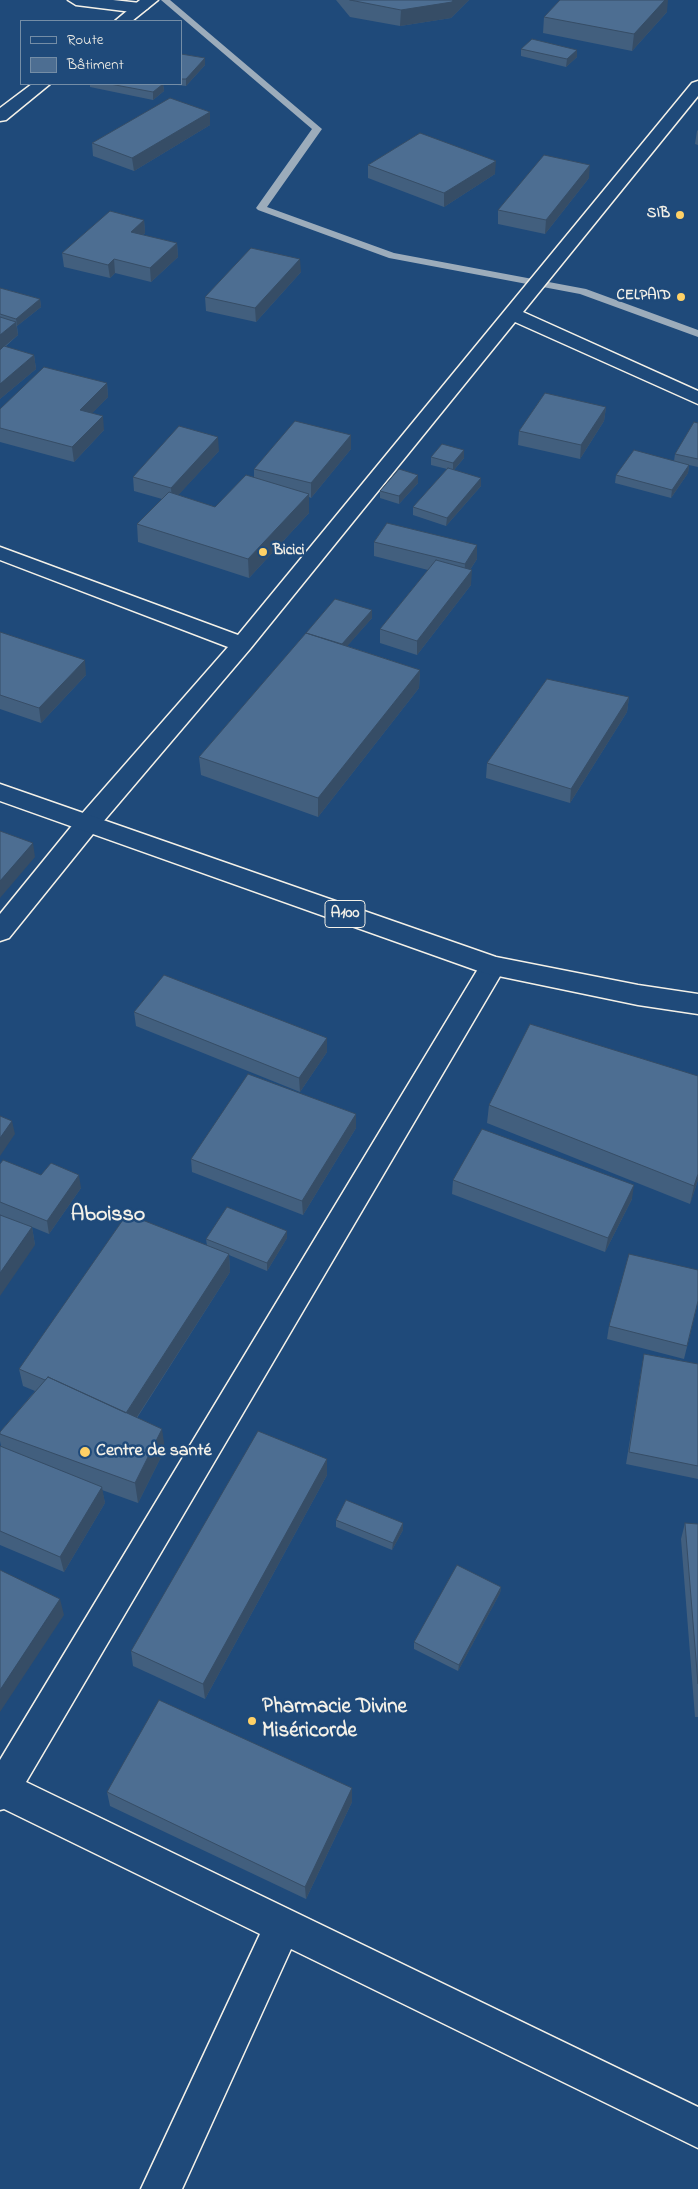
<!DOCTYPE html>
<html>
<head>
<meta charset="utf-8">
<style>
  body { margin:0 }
  #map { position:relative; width:698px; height:2189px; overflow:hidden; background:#1f4a7a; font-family:"Indie Flower",sans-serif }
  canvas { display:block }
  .legend { position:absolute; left:20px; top:20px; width:162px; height:65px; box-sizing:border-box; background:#1f4a7a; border:1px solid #748da6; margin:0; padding:6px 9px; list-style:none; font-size:15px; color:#f4f1e8 }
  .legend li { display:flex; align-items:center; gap:10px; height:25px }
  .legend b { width:25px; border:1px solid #748da6 }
</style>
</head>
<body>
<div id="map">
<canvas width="698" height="2189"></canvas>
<ul class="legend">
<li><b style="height:6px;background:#1f4a7a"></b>Route</li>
<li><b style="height:14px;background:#4d6e92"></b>Bâtiment</li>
</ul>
</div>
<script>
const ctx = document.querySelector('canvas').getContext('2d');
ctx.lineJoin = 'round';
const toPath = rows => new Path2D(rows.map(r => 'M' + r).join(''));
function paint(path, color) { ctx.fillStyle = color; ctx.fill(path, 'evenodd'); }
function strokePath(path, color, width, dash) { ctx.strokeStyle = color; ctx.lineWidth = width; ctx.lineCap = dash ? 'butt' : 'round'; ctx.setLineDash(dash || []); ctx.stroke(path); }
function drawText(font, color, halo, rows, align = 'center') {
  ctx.font = font + ' "Indie Flower",sans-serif'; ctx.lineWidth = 5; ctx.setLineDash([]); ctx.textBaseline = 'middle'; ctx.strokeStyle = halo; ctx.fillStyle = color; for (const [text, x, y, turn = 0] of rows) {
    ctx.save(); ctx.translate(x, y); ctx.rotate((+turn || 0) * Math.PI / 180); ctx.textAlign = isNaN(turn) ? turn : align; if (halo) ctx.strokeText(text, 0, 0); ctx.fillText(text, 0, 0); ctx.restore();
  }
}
paint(toPath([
  [161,0,170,0,322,129,267,207,394,253,586,289,698,330,698,337,580,294,389,258,258,210,256,208,312,129,161,0]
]), '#9cacbb');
const street = toPath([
  [68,0,113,0,140,3,148,8,140,13,76,5,68,0],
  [698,81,698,96,523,312,698,391,698,404,515,322,250,649,97,829,9,938,0,941,0,914,79,817,228,647,0,560,0,547,238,635,692,83,698,81],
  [493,957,502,959,506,966,26,1782,698,2107,698,2148,291,1949,182,2189,141,2189,260,1934,4,1809,0,1810,0,1760,484,959,493,957]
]);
const secondary = toPath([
  [140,0,158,0,132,21,115,21,140,0],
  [32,84,50,84,6,120,0,121,0,108,32,84]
]);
const highway = toPath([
  [0,784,496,957,638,985,698,994,698,1014,638,1005,484,973,0,801,0,784]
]);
strokePath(street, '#f4f1e8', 3);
strokePath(secondary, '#f4f1e8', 3);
strokePath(highway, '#f4f1e8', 3);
paint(street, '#1f4a7a');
paint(secondary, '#1f4a7a');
paint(highway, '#1f4a7a');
paint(toPath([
  [336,0,469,0,451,18,400,26,350,17],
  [667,12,632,51,543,33,544,17],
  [521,49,577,57,566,67,521,56],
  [181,54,205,58,205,65,186,86,169,84,181,84],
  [90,84,163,84,164,91,153,100,90,87],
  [210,112,210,125,134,171,93,156,92,143],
  [698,130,698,145,695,144,697,131],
  [368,165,495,174,444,207,368,178],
  [589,178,545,234,498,224,498,210],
  [144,220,145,233,143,235,177,243,178,257,151,282,115,273,110,278,64,267,62,253],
  [301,272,256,322,206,311,205,297],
  [0,288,40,299,41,307,17,326,18,335,5,347,34,355,36,369,0,399],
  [107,383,108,397,92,413,104,430,74,462,0,442,0,409],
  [606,407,604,421,580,459,518,445,519,431],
  [698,423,698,467,689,465,688,473,671,498,615,483,616,475,674,461,675,454],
  [351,435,351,449,311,498,309,497,309,513,249,578,138,542,137,524,162,499,134,491,133,477,219,451,178,495,215,507,254,478,254,469],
  [464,450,464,458,454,470,481,486,446,526,413,515,413,507,447,469,431,465,431,457],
  [418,475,418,483,399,504,380,498,380,491],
  [374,542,477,545,477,559,470,570,471,585,417,655,380,643,380,629,428,570,374,556],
  [372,610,372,618,347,646,420,670,419,688,318,817,201,775,199,757],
  [0,632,86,675,41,723,0,709],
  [629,697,627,712,570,803,486,778,487,763],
  [134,1012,327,1038,327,1052,300,1092,136,1026],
  [698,1076,698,1180,690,1204,487,1123,489,1105],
  [356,1114,356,1128,303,1215,192,1172,191,1159],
  [0,1164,41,1175,81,1188,49,1234,32,1227,35,1245,0,1215],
  [453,1180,632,1199,605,1252,452,1194],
  [287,1238,267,1271,229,1255,230,1272,137,1418,165,1449,138,1503,102,1490,105,1503,64,1572,0,1545,0,1446,1,1446,0,1441,0,1432,35,1391,23,1386,19,1369,207,1246,206,1239],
  [698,1302,684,1359,607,1339,609,1326],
  [644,1354,698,1364,698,1479,626,1464],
  [327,1459,327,1475,205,1699,133,1666,131,1651],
  [336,1520,403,1523,403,1530,392,1550,336,1527],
  [685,1523,698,1524,698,1717,695,1717,681,1539],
  [501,1587,500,1593,458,1671,414,1649,414,1642],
  [107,1792,352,1802,306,1899,110,1806]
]), '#425f7e');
paint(toPath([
  [453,0,469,0,451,18,400,26,401,10],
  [665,0,668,0,667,12,632,51,634,34],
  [577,50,577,57,566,67,567,59],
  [205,58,205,65,186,86,186,79],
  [163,84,164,91,153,100,153,92],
  [210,112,210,125,134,171,132,158],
  [496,161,495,174,444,207,444,193],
  [590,165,589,178,545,234,546,220],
  [144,220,145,233,132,245,131,232],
  [177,243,178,257,151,282,150,268],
  [114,259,115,273,110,278,108,265],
  [300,259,301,272,256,322,255,308],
  [40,299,41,307,17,326,16,319],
  [16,322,18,335,0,350,0,335],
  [34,355,36,369,0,399,0,384],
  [107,383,108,397,82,424,80,410],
  [606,407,604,421,580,459,581,445],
  [103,416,104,430,74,462,72,447],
  [351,435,351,449,311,498,311,483],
  [218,437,219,451,172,502,171,488],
  [464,450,464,458,453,471,453,463],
  [689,465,688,473,671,498,672,490],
  [418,475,418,483,399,504,399,496],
  [481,478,481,486,446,526,447,518],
  [309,494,309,513,249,578,248,559],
  [477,545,477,559,464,579,465,564],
  [472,570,471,585,417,655,417,641],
  [372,610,372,618,342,652,342,644],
  [85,660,86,675,41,723,39,708],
  [420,670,419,688,318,817,318,798],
  [629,697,627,712,570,803,571,789],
  [33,843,35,857,0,898,0,881],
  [327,1038,327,1052,300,1092,299,1078],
  [356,1114,356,1128,303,1215,302,1201],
  [12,1121,15,1134,0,1156,0,1138],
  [698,1174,698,1180,690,1204,694,1186],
  [79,1175,81,1188,49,1234,47,1221],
  [634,1185,632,1199,605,1252,608,1238],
  [32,1227,35,1245,0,1296,0,1273],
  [287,1231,287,1238,267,1271,267,1263],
  [229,1254,230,1272,128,1431,125,1415],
  [162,1429,165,1449,138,1503,135,1483],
  [327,1459,327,1475,205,1699,203,1684],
  [102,1487,105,1503,64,1572,60,1557],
  [403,1523,403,1530,392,1550,393,1543],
  [501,1587,500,1593,458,1671,459,1665],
  [60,1599,64,1615,0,1712,0,1690],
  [352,1788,352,1802,306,1899,305,1887]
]), '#364d66');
const building = toPath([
  [350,0,453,0,452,2,401,10,350,0],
  [560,0,665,0,634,34,544,17,560,0],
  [532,39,577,50,567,59,521,49,532,39],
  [181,54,205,58,186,79,181,79,181,54],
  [110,84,163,84,153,92,110,84],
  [170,98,210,112,132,158,92,143,170,98],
  [420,133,496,161,444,193,368,165,420,133],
  [544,155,590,165,546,220,498,210,544,155],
  [110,211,144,220,131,232,177,243,150,268,114,259,108,265,62,253,110,211],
  [251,248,300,259,255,308,205,297,251,248],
  [0,288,40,299,16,319,0,314,0,288],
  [0,317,16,322,0,335,0,317],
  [4,346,34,355,0,384,0,350,4,346],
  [44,367,107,383,80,410,103,416,72,447,0,428,0,409,44,367],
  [545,393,606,407,581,445,519,431,545,393],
  [295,421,351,435,311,483,254,469,295,421],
  [694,422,698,423,698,459,675,454,694,422],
  [179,426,218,437,171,488,133,477,179,426],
  [442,444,464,450,453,463,431,457,442,444],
  [634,450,689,465,672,490,616,475,634,450],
  [448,468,481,478,447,518,413,507,448,468],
  [399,469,418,475,399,496,380,491,399,469],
  [246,475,309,494,248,559,137,524,169,492,215,507,246,475],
  [387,523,477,545,465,564,374,542,387,523],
  [436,560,472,570,417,641,380,629,436,560],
  [335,599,372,610,342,644,306,633,335,599],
  [0,632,85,660,39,708,0,695,0,632],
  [306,633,420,670,318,798,199,757,306,633],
  [547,679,629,697,571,789,487,763,547,679],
  [0,831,33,843,0,881,0,831],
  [164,975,327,1038,299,1078,134,1012,164,975],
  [530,1024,698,1076,698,1174,694,1186,489,1105,530,1024],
  [248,1074,356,1114,302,1201,191,1159,248,1074],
  [0,1116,12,1121,0,1138,0,1116],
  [482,1129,634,1185,608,1238,453,1180,482,1129],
  [3,1160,41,1175,51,1163,79,1175,47,1221,0,1202,0,1164,3,1160],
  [227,1207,287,1231,267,1263,206,1239,227,1207],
  [127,1214,229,1254,126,1413,48,1377,45,1380,19,1369,127,1214],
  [0,1215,32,1227,0,1273,0,1215],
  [629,1254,698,1270,698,1301,687,1346,609,1326,629,1254],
  [644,1354,698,1364,698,1466,629,1452,644,1354],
  [48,1377,162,1429,135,1483,0,1434,0,1432,48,1377],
  [258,1431,327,1459,203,1684,131,1651,258,1431],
  [0,1446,102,1487,60,1557,0,1531,0,1446],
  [346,1500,403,1523,393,1543,336,1520,346,1500],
  [685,1523,698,1524,698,1684,685,1523],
  [457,1565,501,1587,459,1665,414,1642,457,1565],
  [0,1570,60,1599,0,1690,0,1570],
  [159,1700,352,1788,305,1887,107,1792,159,1700]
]);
paint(building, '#4d6e92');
strokePath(building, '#364d66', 1);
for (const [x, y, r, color] of [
  [680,215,5,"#ffd166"],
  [681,297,5,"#ffd166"],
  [263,552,5,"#ffd166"],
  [85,1452,6,"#ffd166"],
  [252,1721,5,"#ffd166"]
]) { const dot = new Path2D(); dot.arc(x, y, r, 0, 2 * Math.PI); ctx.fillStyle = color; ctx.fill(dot); strokePath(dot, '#1f4a7a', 2); }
drawText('bold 15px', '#f4f1e8', '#1f4a7a', [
  ["SIB",670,215],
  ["CELPAID",671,297],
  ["Bicici",273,552,"left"]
], 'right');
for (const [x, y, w] of [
  [345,914,40]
]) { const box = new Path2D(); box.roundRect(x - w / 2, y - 13.5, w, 27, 4); ctx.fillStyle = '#1f4a7a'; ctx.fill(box); strokePath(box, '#f4f1e8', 1); }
drawText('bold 16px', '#f4f1e8', null, [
  ["A100",345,914]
]);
drawText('bold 18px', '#f4f1e8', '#1f4a7a', [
  ["Centre de santé",96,1452]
], 'left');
drawText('bold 21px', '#f4f1e8', '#1f4a7a', [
  ["Pharmacie Divine",262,1709],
  ["Miséricorde",262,1733]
], 'left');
drawText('bold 22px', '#f4f1e8', '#1f4a7a', [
  ["Aboisso",108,1216]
]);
</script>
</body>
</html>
